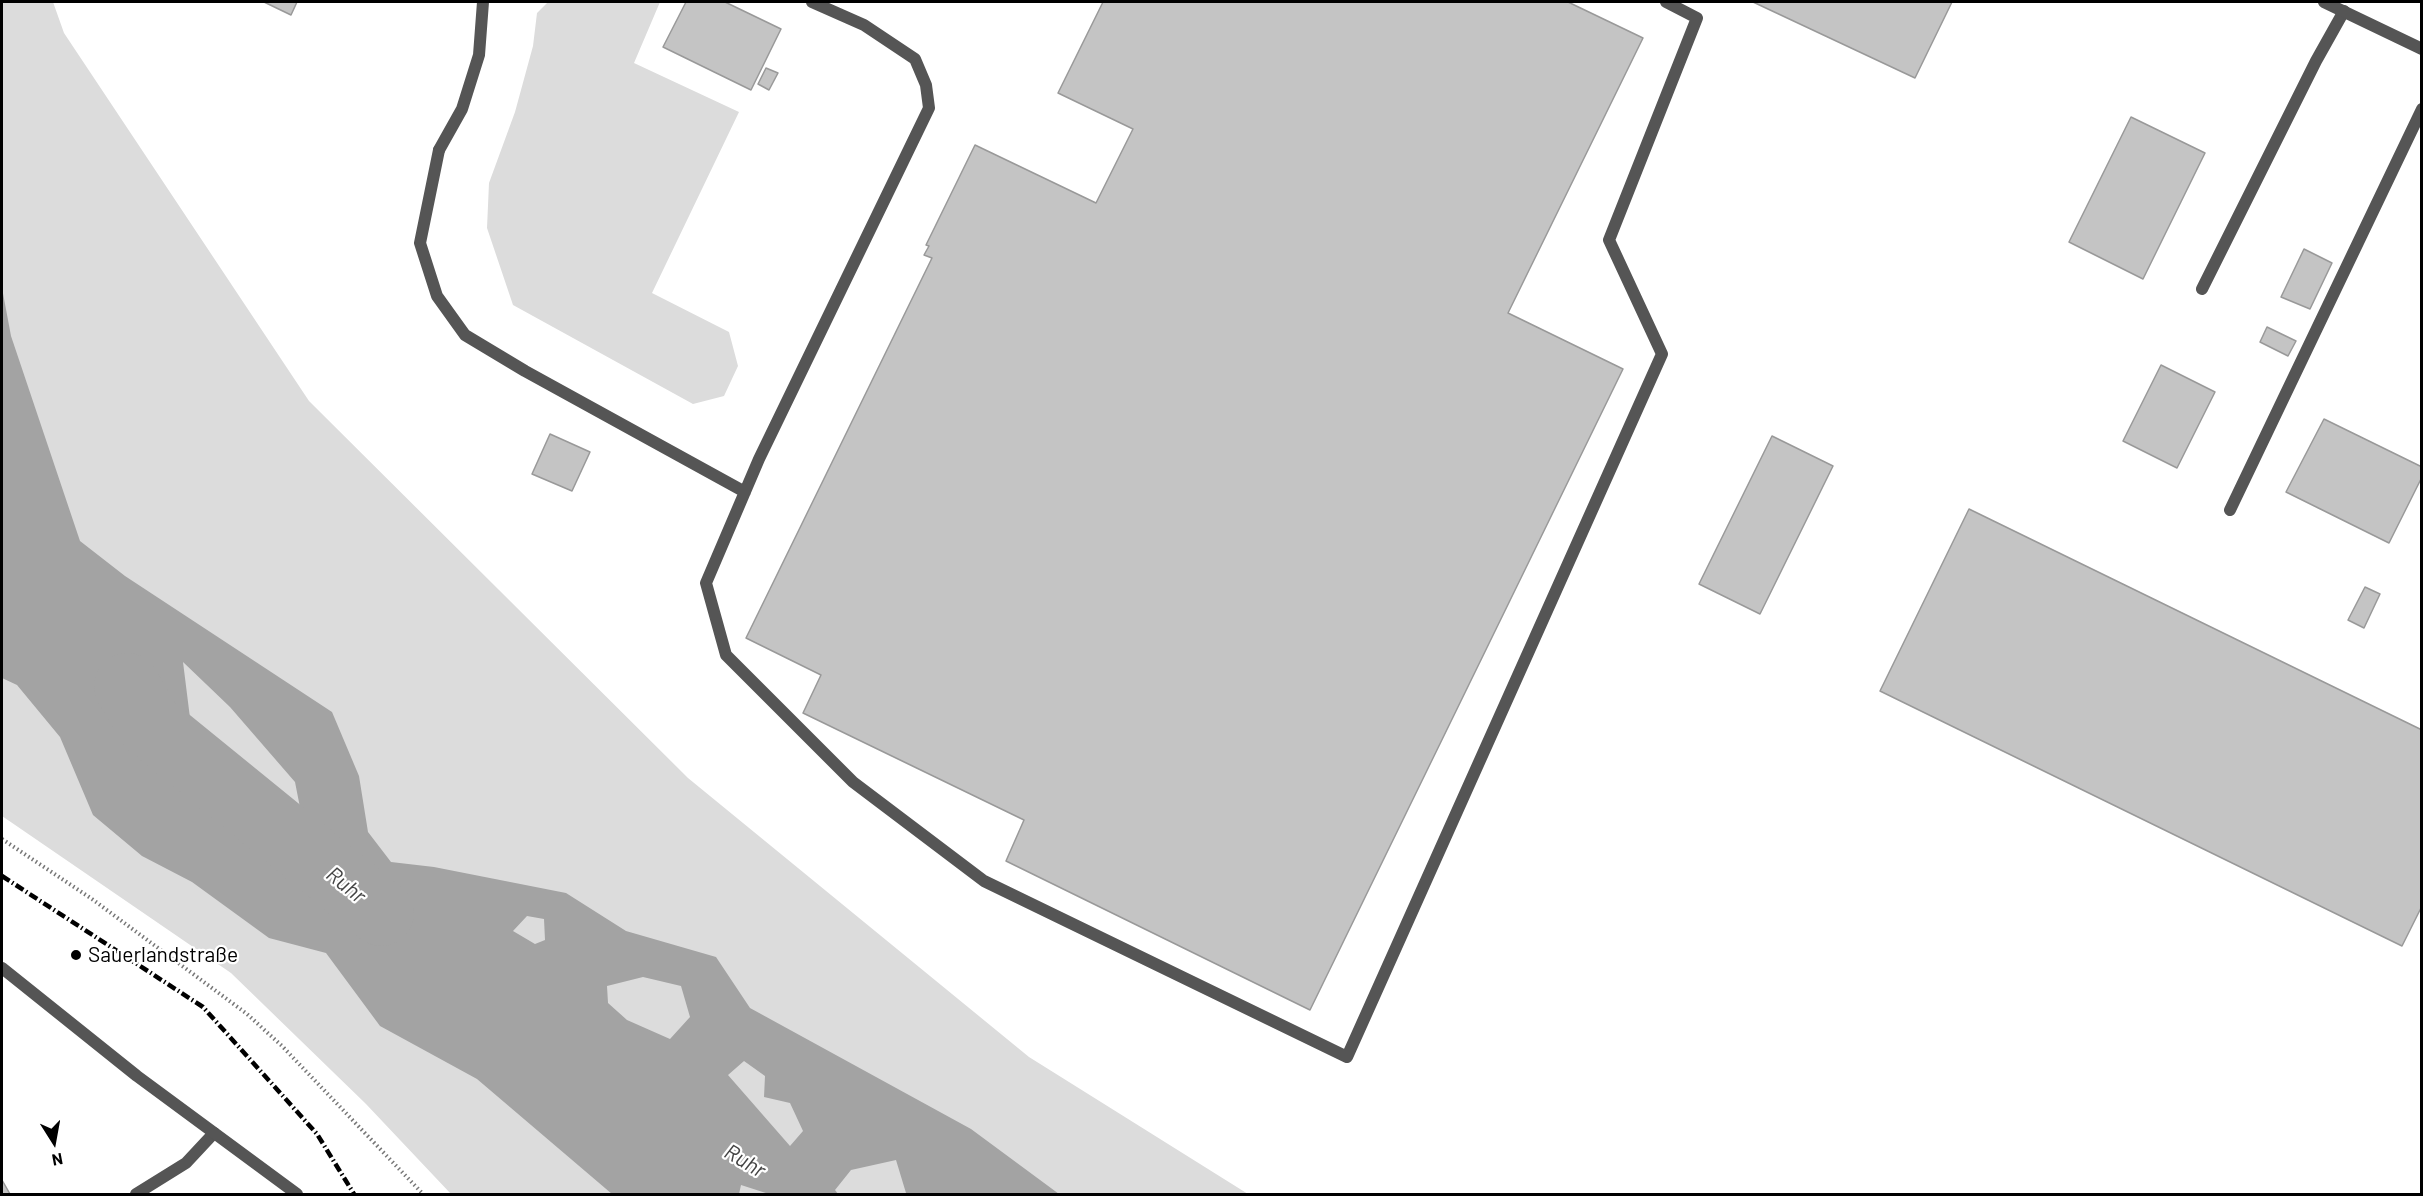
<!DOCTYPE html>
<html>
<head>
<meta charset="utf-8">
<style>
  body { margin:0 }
  #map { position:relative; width:2423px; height:1196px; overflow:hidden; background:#fff; font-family:Barlow,sans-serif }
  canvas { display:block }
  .frame { position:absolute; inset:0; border:3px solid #000; pointer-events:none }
  .north { position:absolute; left:24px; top:1112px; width:60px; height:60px; -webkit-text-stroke:4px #fff; paint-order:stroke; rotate:169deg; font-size:16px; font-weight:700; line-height:24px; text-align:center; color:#000 }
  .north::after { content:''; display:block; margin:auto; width:21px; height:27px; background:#000; clip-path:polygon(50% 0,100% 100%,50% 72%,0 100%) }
</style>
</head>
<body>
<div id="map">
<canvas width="2423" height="1196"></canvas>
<div class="frame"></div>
<div class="north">N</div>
</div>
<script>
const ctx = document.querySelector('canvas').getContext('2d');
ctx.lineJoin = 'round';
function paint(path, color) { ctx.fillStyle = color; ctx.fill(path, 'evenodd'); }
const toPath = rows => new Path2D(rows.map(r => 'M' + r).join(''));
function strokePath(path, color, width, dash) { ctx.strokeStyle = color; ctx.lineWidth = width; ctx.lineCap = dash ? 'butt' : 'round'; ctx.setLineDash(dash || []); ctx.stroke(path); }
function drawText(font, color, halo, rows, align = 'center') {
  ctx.font = font + ' Barlow,sans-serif'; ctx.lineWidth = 4.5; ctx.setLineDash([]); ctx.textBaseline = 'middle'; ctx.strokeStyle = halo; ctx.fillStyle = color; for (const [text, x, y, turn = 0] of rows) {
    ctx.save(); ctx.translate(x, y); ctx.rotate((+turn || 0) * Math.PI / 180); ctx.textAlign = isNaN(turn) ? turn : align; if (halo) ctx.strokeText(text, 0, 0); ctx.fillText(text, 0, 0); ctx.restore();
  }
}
paint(toPath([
  [2,2,53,2,64,33,309,401,688,778,1029,1057,1248,1194,451,1194,366,1104,231,973,2,816],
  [548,2,660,2,634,63,739,112,652,293,729,332,738,366,724,396,693,404,513,305,487,228,489,183,515,112,533,46,537,13]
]), '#dcdcdc');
paint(toPath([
  [2,288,11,336,80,541,125,576,332,712,359,776,368,832,391,862,434,867,566,893,626,931,716,957,750,1008,971,1129,1059,1194,909,1194,906,1193,896,1160,851,1170,835,1190,838,1194,769,1194,741,1185,739,1194,612,1194,477,1079,380,1026,326,953,269,938,192,882,142,856,93,815,60,737,17,685,2,678],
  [183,662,230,707,295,782,316,889,228,828,185,767,190,718],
  [527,916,544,919,545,940,535,944,513,931],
  [643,977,681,986,690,1017,670,1039,627,1020,608,1003,607,986],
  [744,1061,765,1076,764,1097,790,1103,803,1131,790,1146,728,1075]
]), '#a3a3a3');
strokePath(toPath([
  [127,686,150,725,381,913]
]), '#a3a3a3', 66);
const building = toPath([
  [264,2,297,2,291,15,264,2],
  [686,2,725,2,781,29,751,90,663,47,686,2],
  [1103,2,1568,2,1643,38,1508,313,1623,369,1310,1010,1006,861,1024,820,803,713,821,675,746,638,932,258,924,255,929,246,926,245,975,145,1096,203,1133,129,1058,93,1103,2],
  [1753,2,1952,2,1915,78,1753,2],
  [766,68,778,73,769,90,758,84,766,68],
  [2131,117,2205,153,2143,279,2069,242,2131,117],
  [2304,249,2332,263,2310,309,2281,297,2304,249],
  [2267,327,2296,341,2288,356,2260,342,2267,327],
  [2161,365,2215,392,2177,468,2123,441,2161,365],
  [2324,419,2422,467,2422,477,2389,543,2286,492,2324,419],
  [550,434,590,452,572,491,532,474,550,434],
  [1772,436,1833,466,1760,614,1699,584,1772,436],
  [1969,509,2422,730,2422,906,2402,946,1880,691,1969,509],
  [2365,587,2380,594,2364,628,2348,620,2365,587],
  [2,1180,10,1194,2,1194,2,1180]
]);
paint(building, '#c4c4c4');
strokePath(building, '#999', 1.5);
strokePath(toPath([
  [2,839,92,899,247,1014,282,1046,423,1194]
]), '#777', 4, [1.5, 3]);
strokePath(toPath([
  [812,2,864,25,915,59,926,85,929,108,759,459,706,583,726,655,853,782,984,881,1347,1057,1662,354,1609,240,1697,18,1666,2],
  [439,150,420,243,437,296,465,335,525,371,745,492],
  [2202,289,2316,61,2344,11],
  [2230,510,2422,109],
  [136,1194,186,1163,214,1133]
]), '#555', 12);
strokePath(toPath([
  [2324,2,2422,49],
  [439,150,462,109,479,55,483,2]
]), '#555', 12);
strokePath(toPath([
  [2,968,137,1076,297,1194]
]), '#555', 12);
strokePath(toPath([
  [2,876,203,1007,317,1134,354,1194]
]), '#000', 4.5, [9, 3, 1.5, 3]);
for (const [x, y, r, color] of [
  [76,955,6,"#000"]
]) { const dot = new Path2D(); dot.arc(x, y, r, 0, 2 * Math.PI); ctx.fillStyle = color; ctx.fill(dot); strokePath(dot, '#fff', 2); }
drawText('21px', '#000', '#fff', [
  ["Sauerlandstraße",88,955]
], 'left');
drawText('italic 22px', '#444', '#fff', [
  ["Ruhr",346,885,39],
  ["Ruhr",745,1161,31]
]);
</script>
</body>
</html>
